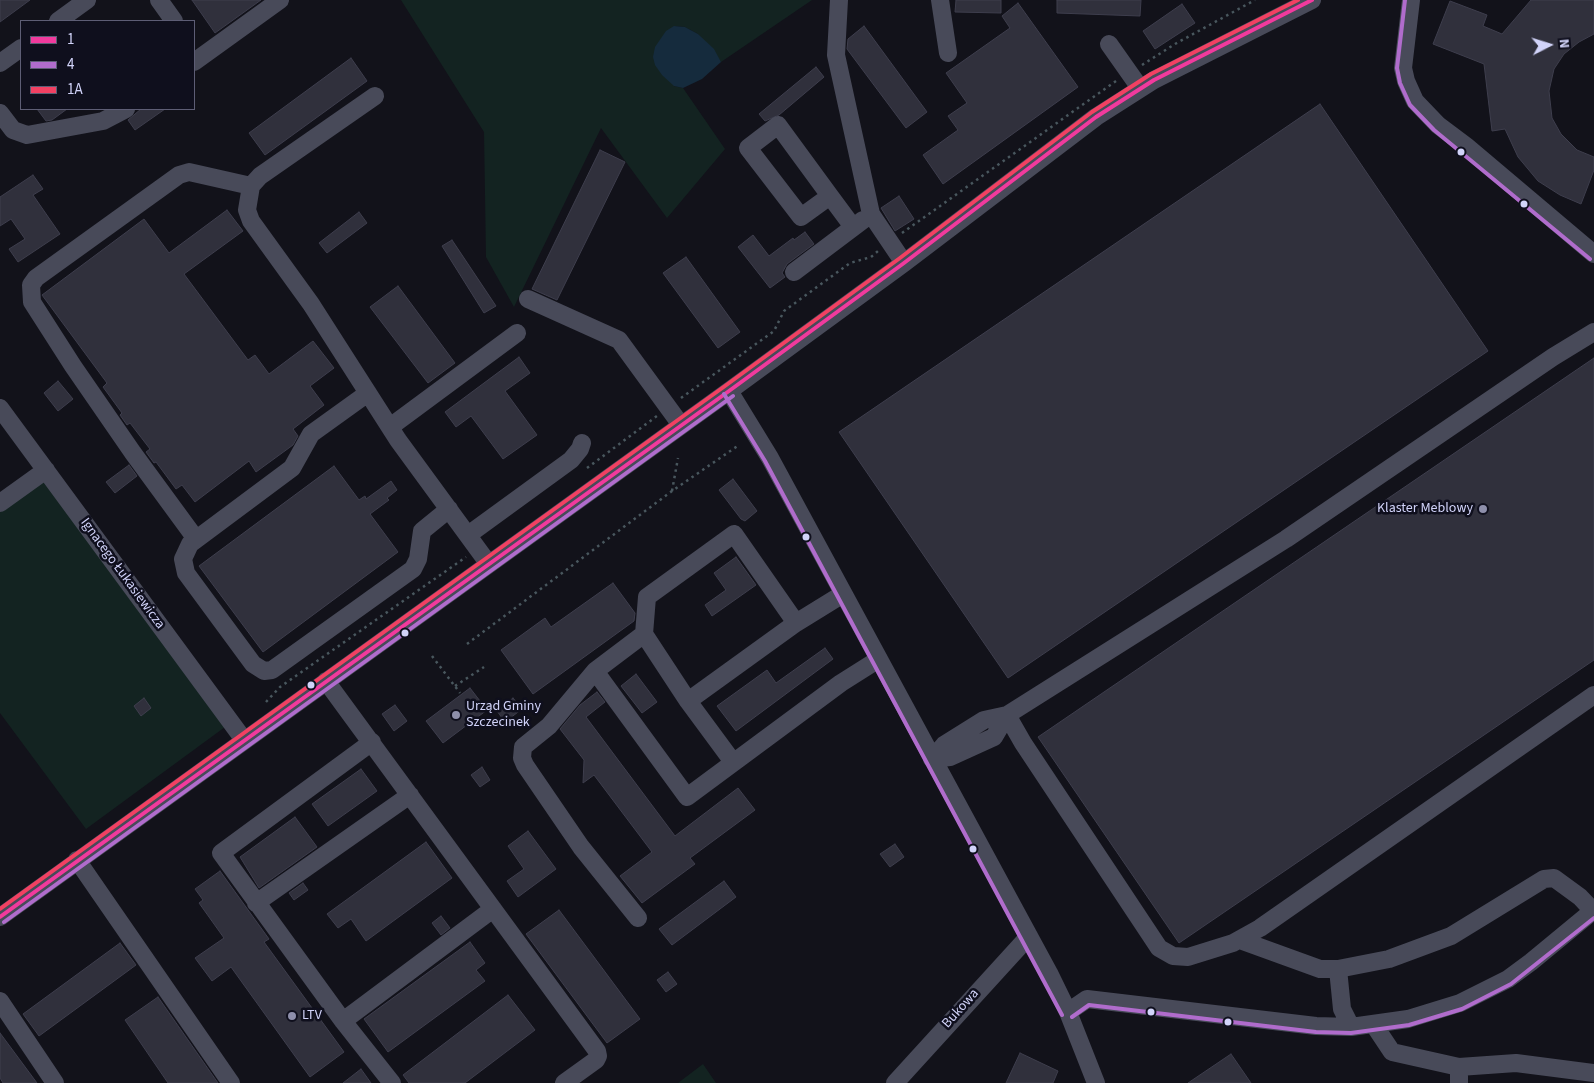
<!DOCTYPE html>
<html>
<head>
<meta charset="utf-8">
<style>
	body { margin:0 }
	#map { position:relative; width:1594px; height:1083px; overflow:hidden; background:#12121a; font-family:"Source Sans 3",sans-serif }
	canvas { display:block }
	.legend { position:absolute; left:20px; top:20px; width:175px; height:90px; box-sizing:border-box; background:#0f0f1d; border:1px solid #5d5d75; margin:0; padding:6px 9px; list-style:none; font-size:15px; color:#d1d3f9 }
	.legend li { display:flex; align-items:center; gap:10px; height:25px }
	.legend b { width:25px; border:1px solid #5d5d75 }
	.north { position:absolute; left:1524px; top:20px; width:50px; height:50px; -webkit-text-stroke:4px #0f0f1d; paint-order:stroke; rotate:85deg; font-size:14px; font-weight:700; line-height:20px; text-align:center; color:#d1d3f9 }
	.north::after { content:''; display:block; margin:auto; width:18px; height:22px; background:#d1d3f9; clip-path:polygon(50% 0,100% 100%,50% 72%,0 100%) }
</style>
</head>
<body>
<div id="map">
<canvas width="1594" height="1083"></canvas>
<ul class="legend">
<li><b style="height:6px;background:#f13a9d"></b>1</li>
<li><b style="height:6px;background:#b06ccc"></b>4</li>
<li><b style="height:6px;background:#f24062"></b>1A</li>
</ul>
<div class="north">N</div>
</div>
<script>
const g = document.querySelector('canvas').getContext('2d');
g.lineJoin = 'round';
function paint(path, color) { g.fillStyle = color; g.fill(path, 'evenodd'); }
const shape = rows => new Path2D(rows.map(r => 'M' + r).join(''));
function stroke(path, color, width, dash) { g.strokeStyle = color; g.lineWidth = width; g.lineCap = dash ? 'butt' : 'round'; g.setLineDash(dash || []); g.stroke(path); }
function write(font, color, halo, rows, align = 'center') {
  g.font = font + ' "Source Sans 3",sans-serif'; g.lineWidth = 5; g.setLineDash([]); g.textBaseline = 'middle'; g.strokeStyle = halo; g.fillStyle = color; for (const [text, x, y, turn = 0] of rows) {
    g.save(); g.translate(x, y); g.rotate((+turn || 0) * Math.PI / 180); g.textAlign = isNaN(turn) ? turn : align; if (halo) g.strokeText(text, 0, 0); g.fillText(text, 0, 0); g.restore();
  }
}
const green = shape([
	[401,0,812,0,721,62,698,34,685,27,674,26,674,86,683,88,725,149,667,218,601,128,514,307,486,257,484,132],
	[44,480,225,727,86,829,0,713,0,512],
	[703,1064,716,1083,678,1083]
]);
const water = shape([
	[674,26,685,27,698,34,714,49,721,62,702,79,683,88,674,86,662,75,655,65,653,57,655,47,666,31]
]);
const building = shape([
	[0,0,30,0,0,22,0,0],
	[192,0,261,0,215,33,192,0],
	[956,0,1001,0,1001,13,955,12,956,0],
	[1057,0,1141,0,1140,16,1057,13,1057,0],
	[1531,0,1594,0,1594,34,1579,42,1564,54,1554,69,1549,91,1552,118,1561,134,1577,150,1594,157,1594,170,1581,204,1560,195,1538,181,1518,157,1505,129,1492,131,1484,64,1433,44,1450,1,1487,15,1483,26,1502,34,1531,0],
	[1018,3,1078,87,943,184,923,155,958,130,948,116,967,103,946,73,1010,28,1002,16,1018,3],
	[1182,4,1195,23,1155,49,1143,31,1182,4],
	[864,26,927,112,906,128,847,49,848,39,864,26],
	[351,58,367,81,265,155,249,133,351,58],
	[816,67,824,77,779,115,765,121,759,114,816,67],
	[1320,104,1488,351,1008,678,839,432,1320,104],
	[37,109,67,109,52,120,46,121,37,109],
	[141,109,165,109,135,130,128,120,141,109],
	[600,150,625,162,557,300,532,289,600,150],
	[33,175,43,189,33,195,60,234,18,262,9,249,25,239,11,219,0,226,0,197,33,175],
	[899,196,914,219,895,231,881,208,899,196],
	[227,210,243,231,184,274,248,360,255,355,269,374,313,341,334,368,310,386,324,405,293,429,298,436,293,445,256,472,249,461,195,502,182,485,176,489,156,462,154,463,146,452,150,449,130,423,127,425,120,415,122,413,103,387,107,383,42,295,144,219,169,253,227,210],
	[359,212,367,223,327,253,319,243,359,212],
	[805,232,814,244,787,264,782,273,785,277,770,288,738,247,753,235,769,256,793,238,794,240,805,232],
	[452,240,496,306,484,313,442,246,452,240],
	[686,257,740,332,718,348,663,273,686,257],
	[398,286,455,363,428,383,370,307,398,286],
	[519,357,530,373,505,391,537,435,503,459,471,416,456,427,445,412,519,357],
	[1594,358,1594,660,1179,943,1038,737,1594,358],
	[58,381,73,399,58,411,44,393,58,381],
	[129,465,137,476,115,493,106,482,129,465],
	[334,466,359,500,365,496,366,499,391,481,397,490,387,498,389,500,370,514,398,552,263,652,199,566,334,466],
	[733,479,757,511,745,521,741,519,719,490,733,479],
	[736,557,756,585,712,616,705,605,726,590,714,573,736,557],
	[613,583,635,613,634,621,533,694,501,650,545,618,551,627,613,583],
	[825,648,833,659,736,731,717,706,767,670,776,683,825,648],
	[636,674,657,702,642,713,621,686,636,674],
	[470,688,487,710,443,743,426,721,470,688],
	[597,692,605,702,586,717,675,836,738,788,755,810,690,858,695,864,642,903,620,876,652,852,594,775,583,783,584,760,560,729,580,705,597,692],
	[144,698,151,708,141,716,134,706,144,698],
	[513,698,522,709,505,722,497,711,513,698],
	[395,705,407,721,394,731,382,714,395,705],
	[482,767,490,780,480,787,471,775,482,767],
	[361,769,377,791,328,826,312,804,361,769],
	[295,817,317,847,259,888,240,857,295,817],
	[528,831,556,869,518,897,507,881,524,869,508,846,528,831],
	[426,842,452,878,366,941,351,919,338,928,327,914,426,842],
	[895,844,904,857,890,867,880,854,895,844],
	[220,871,269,939,264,942,344,1052,310,1077,231,967,212,981,195,958,224,938,199,903,203,900,195,889,220,871],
	[724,881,736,897,672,945,659,929,724,881],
	[303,883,308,890,294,900,289,893,303,883],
	[559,910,640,1019,607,1043,526,934,559,910],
	[441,916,450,928,441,935,432,923,441,916],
	[470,942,485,963,476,970,485,981,388,1052,364,1019,470,942],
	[120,943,136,965,39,1036,23,1014,120,943],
	[668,972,677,984,666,992,657,980,668,972],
	[508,995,535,1030,465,1083,409,1083,403,1075,508,995],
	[158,997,218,1083,168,1083,125,1020,158,997],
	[0,1033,37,1083,3,1083,0,1078,0,1033],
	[1020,1053,1058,1071,1053,1083,1006,1083,1020,1053],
	[1231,1054,1251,1083,1188,1083,1231,1054],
	[361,1069,371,1083,343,1083,361,1069]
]);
const path = shape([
	[1142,65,1175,44,1255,0],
	[902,233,1116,81],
	[681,398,774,331,784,311,850,263,871,257,878,251],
	[587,468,657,416],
	[672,491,678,458],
	[467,644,672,491,739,445],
	[432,656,460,693],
	[455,686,484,667],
	[266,702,280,687,466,557]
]);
const minor = shape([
	[159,0,174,21],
	[839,0,836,55,871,214,904,263],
	[940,0,948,53],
	[1411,0,1403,68,1406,81,1415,101,1438,125,1466,146,1594,254],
	[58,21,87,0],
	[1109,44,1140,88],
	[194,62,280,0],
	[0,63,21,48],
	[375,96,260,176,251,186,247,210,251,221,311,304,398,440,488,563],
	[0,113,13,130,27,135,103,121,126,109],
	[830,196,801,217,748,148,778,125,830,196,853,227],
	[794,272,863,220],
	[528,299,619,340,681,425],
	[1594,332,1553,357,1286,539,1007,715,1023,743,1159,948,1173,956,1188,957,1233,943,1260,928,1594,695],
	[729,391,770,458,1049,973,1068,1012,1096,1083],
	[368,393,311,434,292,468,190,544,183,559,186,573,253,664,264,671,272,670,413,569,418,559,422,531,449,509],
	[0,408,244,740],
	[390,427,517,333],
	[0,503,46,470],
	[468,535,571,460,580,449,582,443],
	[196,539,133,453,73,366,32,302,31,285,36,278,179,175,189,172,251,186],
	[644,634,688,701,733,762],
	[595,671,687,797,841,683,879,659],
	[326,681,597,1051,598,1056,596,1060,564,1083],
	[688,701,796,623,843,594],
	[372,742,221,853,343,1021,392,1083],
	[932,759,950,757,994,737,1007,715],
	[932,759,944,745,984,720,1007,715],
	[77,860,231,1083],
	[256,903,410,795],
	[0,917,729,391,904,263,1096,117,1154,80,1312,0],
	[638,918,581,847,525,765,522,758,523,747,549,726,595,671,644,634,647,597,734,534,796,623],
	[1240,940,1320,969,1338,969,1389,959,1451,936,1544,879,1554,878,1580,897,1593,911],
	[1338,969,1342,1009,1351,1027],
	[0,1001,55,1083],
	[1068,1012,1087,999,1316,1026,1351,1027,1408,1019,1460,1003,1508,979,1531,962,1594,910],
	[343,1021,493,909],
	[1374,1025,1392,1052,1459,1067,1459,1083],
	[1459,1067,1516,1063,1594,1073],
	[895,1083,1029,936]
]);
const bus1 = shape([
	[0,917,729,391,904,263,1096,117,1154,80,1312,0]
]);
const bus2 = shape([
	[1405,0,1397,68,1400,83,1410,105,1434,130,1590,259],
	[724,394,765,461,1062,1015],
	[4,922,733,396],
	[1072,1017,1089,1005,1316,1032,1351,1033,1409,1025,1462,1009,1511,984,1594,918]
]);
const bus3 = shape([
	[0,909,725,386,900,258,1092,112,1151,74,1298,0]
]);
const markers = [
	[1461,152,4.5,"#d1d3f9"],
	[1524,204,4.5,"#d1d3f9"],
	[1483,509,5,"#8e8fab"],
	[806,537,4.5,"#d1d3f9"],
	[405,633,4.5,"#d1d3f9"],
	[311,685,4.5,"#d1d3f9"],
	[456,715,5,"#8e8fab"],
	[973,849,4.5,"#d1d3f9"],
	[1151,1012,4.5,"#d1d3f9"],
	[292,1016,5,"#8e8fab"],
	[1228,1022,4.5,"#d1d3f9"]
];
const poiNames = [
	["Klaster Meblowy",1473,509,"right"],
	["Urząd Gminy",466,707],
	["Szczecinek",466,723],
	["LTV",302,1016]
];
const streetNames = [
	["Ignacego Łukasiewicza",122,574,54],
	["Bukowa",961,1009,-48]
];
paint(green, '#132321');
paint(water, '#152b3d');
paint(building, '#30303c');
stroke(building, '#3e3e4d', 1);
stroke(path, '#49575e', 2.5, [2.5, 4]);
stroke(minor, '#484a59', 18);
stroke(bus1, '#f13a9d', 4);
stroke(bus2, '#b06ccc', 4);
stroke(bus3, '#f24062', 4);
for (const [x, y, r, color] of markers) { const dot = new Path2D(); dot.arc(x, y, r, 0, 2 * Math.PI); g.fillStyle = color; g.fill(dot); stroke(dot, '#0f0f1d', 2); }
write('14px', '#d1d3f9', '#0f0f1d', poiNames, 'left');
write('14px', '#d1d3f9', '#0f0f1d', streetNames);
</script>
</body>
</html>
